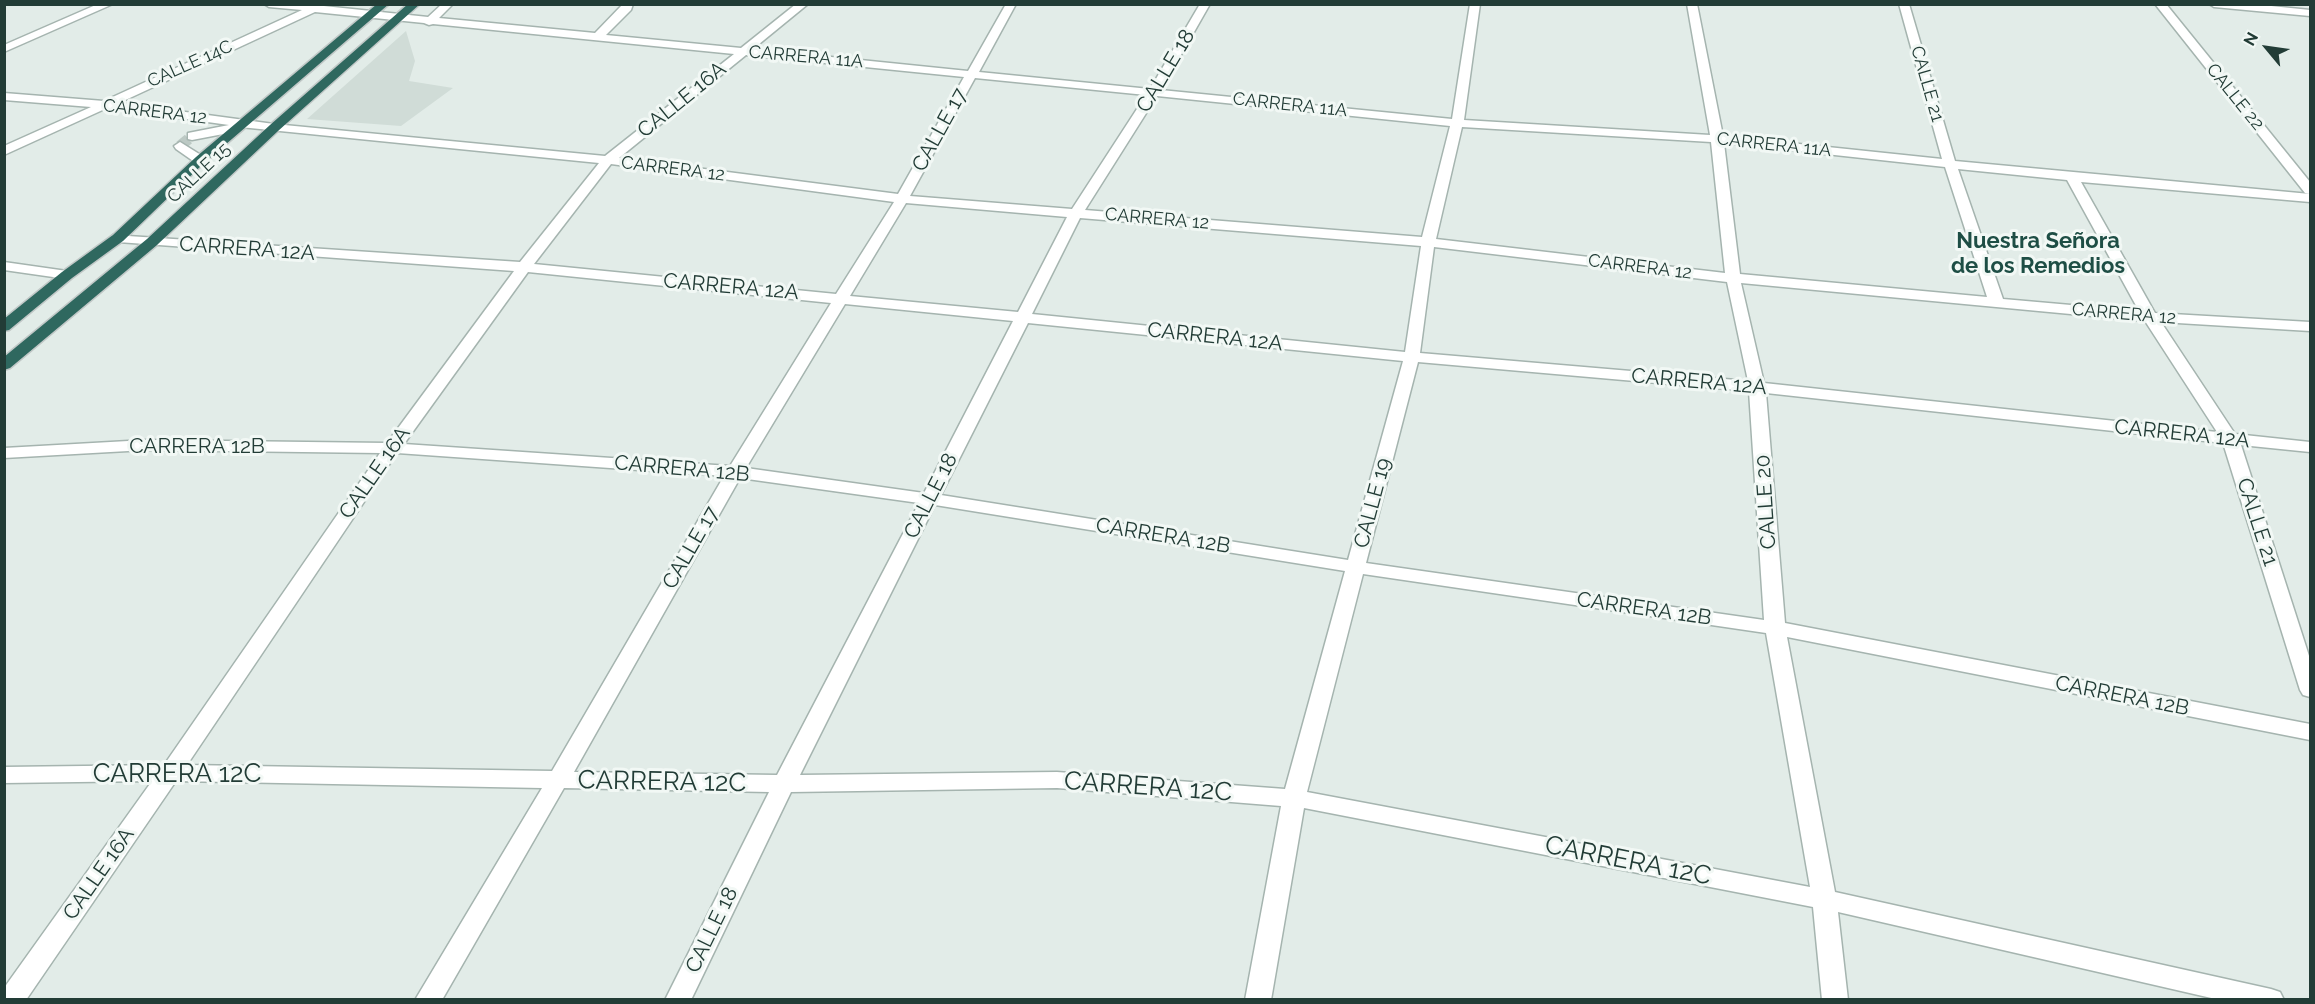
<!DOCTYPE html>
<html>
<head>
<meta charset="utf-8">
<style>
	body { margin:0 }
	#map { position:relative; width:2315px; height:1004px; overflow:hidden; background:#e2ece8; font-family:Raleway,sans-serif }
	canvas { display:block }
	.frame { position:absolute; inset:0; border:6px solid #223c36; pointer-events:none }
	.north { position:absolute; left:2237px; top:18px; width:60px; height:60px; -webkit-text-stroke:4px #f2f8f5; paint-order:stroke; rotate:299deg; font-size:16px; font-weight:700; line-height:24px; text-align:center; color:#223c36 }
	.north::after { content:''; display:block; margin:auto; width:21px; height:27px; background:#223c36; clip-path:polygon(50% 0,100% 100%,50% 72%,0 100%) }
</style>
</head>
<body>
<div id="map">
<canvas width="2315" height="1004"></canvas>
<div class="frame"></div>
<div class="north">N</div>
</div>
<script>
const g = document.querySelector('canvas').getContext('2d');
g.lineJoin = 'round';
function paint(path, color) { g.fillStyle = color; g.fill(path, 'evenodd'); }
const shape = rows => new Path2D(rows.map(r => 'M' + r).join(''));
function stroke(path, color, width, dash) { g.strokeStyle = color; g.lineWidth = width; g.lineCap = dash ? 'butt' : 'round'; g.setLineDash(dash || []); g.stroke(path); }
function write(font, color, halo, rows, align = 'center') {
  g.font = font + ' Raleway,sans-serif'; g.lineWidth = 6; g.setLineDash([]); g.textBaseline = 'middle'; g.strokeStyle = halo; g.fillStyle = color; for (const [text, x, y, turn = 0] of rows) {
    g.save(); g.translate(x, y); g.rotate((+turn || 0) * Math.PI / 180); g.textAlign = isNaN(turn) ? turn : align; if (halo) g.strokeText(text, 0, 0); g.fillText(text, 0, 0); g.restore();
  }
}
const built = shape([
	[406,31,415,61,409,81,453,88,401,126,307,119]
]);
const minorTunnel = shape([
	[180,146,192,136]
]);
const minor = shape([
	[98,4,113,4,4,52,4,45,98,4],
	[264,4,305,4,428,17,442,4,453,4,439,18,595,33,623,4,633,4,631,10,606,35,741,48,796,4,808,4,753,49,968,71,1006,4,1016,4,979,72,1150,89,1200,4,1210,4,1161,90,1452,119,1470,4,1480,4,1464,120,1710,135,1687,4,1697,4,1723,136,1942,159,1899,4,1909,4,1955,161,2310,194,2310,202,2081,182,2155,313,2310,322,2310,331,2161,322,2235,434,2310,442,2310,452,2241,445,2310,659,2310,697,2303,695,2300,690,2223,443,1766,393,1785,623,2310,724,2310,740,1787,637,1835,892,2271,989,2280,992,2284,1000,2220,1000,1838,912,1848,1000,1822,1000,1813,907,1304,808,1271,1000,1245,1000,1281,806,1057,788,791,792,691,1000,665,1000,769,792,564,788,442,1000,415,1000,542,788,176,781,26,1000,4,1000,4,988,152,781,4,783,4,767,164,765,380,453,146,450,4,458,4,448,146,440,387,443,514,271,118,242,113,241,111,238,113,235,520,262,599,163,240,127,239,131,192,140,188,139,188,133,229,125,107,108,4,155,4,146,91,107,4,100,4,93,104,101,302,10,269,7,264,4],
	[315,12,424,23,429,25,433,24,734,54,605,156,274,124,119,103,315,12],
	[746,55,964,77,898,194,619,158,746,55],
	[975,78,1146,95,1072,209,910,196,975,78],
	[1157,96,1450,126,1422,237,1085,210,1157,96],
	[1462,127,1711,142,1725,273,1436,239,1462,127],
	[1724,143,1945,167,1987,297,1740,274,1724,143],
	[611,164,894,202,836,294,534,264,611,164],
	[1958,169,2067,180,2139,311,2003,299,1958,169],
	[906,203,1067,217,1018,312,850,296,906,203],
	[1080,218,1421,246,1405,352,1032,314,1080,218],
	[1434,247,1727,282,1748,381,1420,353,1434,247],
	[528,272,831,303,730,466,404,444,528,272],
	[1741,283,2145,321,2217,432,1764,383,1741,283],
	[845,304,1013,321,924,493,746,468,845,304],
	[1028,323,1403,361,1348,560,941,495,1028,323],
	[1418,362,1749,391,1764,620,1366,563,1418,362],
	[397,453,724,476,552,771,187,765,397,453],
	[740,478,919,503,777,775,574,772,740,478],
	[935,505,1345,571,1285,789,1057,772,800,775,935,505],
	[1363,574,1766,633,1810,887,1307,792,1363,574],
	[2155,4,2166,4,2310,182,2310,194,2305,193,2155,4],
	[2209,4,2252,4,2310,10,2310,16,2214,7,2209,4],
	[180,142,204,157,206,160,204,163,196,163,176,149,174,146,180,142],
	[4,262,67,271,74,275,67,279,4,270,4,262]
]);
const highway = shape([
	[377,4,389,4,204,163,123,241,72,278,9,330,4,331,4,319,62,272,113,235,196,157,377,4],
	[408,4,420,4,278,131,157,245,10,368,4,370,4,357,147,239,270,125,408,4]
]);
const farStreetnames = [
	["CARRERA 11A",806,57,5],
	["CALLE 14C",190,64,-24],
	["CALLE 21",1927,84,74],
	["CALLE 22",2235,97,51],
	["CARRERA 11A",1290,105,6],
	["CARRERA 12",155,112,7],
	["CARRERA 11A",1774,145,6],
	["CARRERA 12",673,169,7],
	["CALLE 15",199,173,-43],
	["CARRERA 12",1157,219,5],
	["CARRERA 12",1640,267,7],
	["CARRERA 12",2124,314,5]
];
const streetNames = [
	["CALLE 18",1166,71,-59],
	["CALLE 16A",682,100,-39],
	["CALLE 17",940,130,-61],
	["CARRERA 12A",247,249,4],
	["CARRERA 12A",731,287,5],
	["CARRERA 12A",1215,337,6],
	["CARRERA 12A",1699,382,5],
	["CARRERA 12A",2182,434,6],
	["CARRERA 12B",197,447],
	["CARRERA 12B",682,469,5],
	["CALLE 16A",375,473,-55],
	["CALLE 18",931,496,-63],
	["CALLE 20",1766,502,-94],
	["CALLE 19",1373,503,-75],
	["CALLE 21",2257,522,72],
	["CARRERA 12B",1163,536,9],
	["CALLE 17",691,548,-60],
	["CARRERA 12B",1644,609,8],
	["CARRERA 12B",2122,696,11],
	["CALLE 16A",99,874,-55],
	["CALLE 18",712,930,-64]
];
const farDistrictnames = [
	["Nuestra Señora",2038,241],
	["de los Remedios",2038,266]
];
const nearStreetnames = [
	["CARRERA 12C",177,774],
	["CARRERA 12C",662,782,1],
	["CARRERA 12C",1148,787,4],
	["CARRERA 12C",1628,861,11]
];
paint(built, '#d0dcd7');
stroke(minorTunnel, '#bcc9c4', 11, [11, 6]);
stroke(minor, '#a5b4af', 3);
stroke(highway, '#c1c8c7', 3);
paint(minor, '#fff');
paint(highway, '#2f685f');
write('18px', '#223c36', '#f2f8f5', farStreetnames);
write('21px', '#223c36', '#f2f8f5', streetNames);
write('bold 22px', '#1e4e45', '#f2f8f5', farDistrictnames);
write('26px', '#223c36', '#f2f8f5', nearStreetnames);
</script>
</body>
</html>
